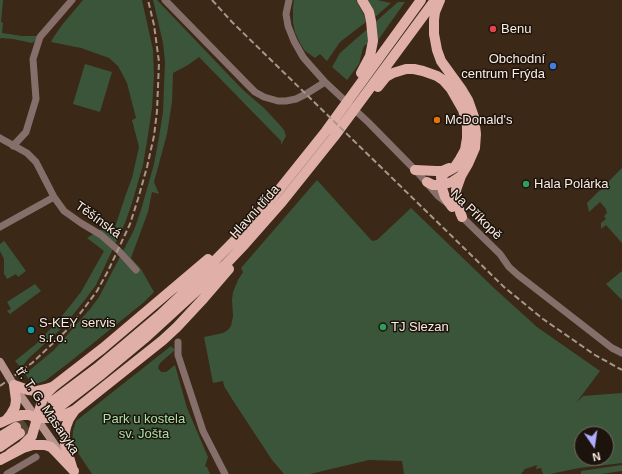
<!DOCTYPE html>
<html>
<head>
<meta charset="utf-8">
<style>
	body { margin:0 }
	#map { position:relative; width:622px; height:474px; overflow:hidden; background:#3b2817; font-family:Helvetica,sans-serif }
	canvas { display:block }
	.north { position:absolute; left:574px; top:426px; width:40px; height:40px; box-sizing:border-box; background:#1c130c; border:1px solid #756a62; border-radius:50%; rotate:167deg; font-size:11px; font-weight:700; line-height:16px; text-align:center; color:#faede2 }
	.north::after { content:''; display:block; margin:auto; width:14px; height:18px; background:#aeaefa; clip-path:polygon(50% 0,100% 100%,50% 72%,0 100%) }
</style>
</head>
<body>
<div id="map">
<canvas width="622" height="474"></canvas>
<div class="north">N</div>
</div>
<script>
const g = document.querySelector('canvas').getContext('2d');
g.lineJoin = 'round';
function paint(path, color) { g.fillStyle = color; g.fill(path, 'evenodd'); }
const shape = rows => new Path2D(rows.map(r => 'M' + r).join(''));
function stroke(path, color, width, dash) { g.strokeStyle = color; g.lineWidth = width; g.lineCap = dash ? 'butt' : 'round'; g.setLineDash(dash || []); g.stroke(path); }
function write(font, color, halo, rows, align = 'center') {
  g.font = font + ' Helvetica,sans-serif'; g.lineWidth = 3; g.setLineDash([]); g.textBaseline = 'middle'; g.strokeStyle = halo; g.fillStyle = color; for (const [text, x, y, turn = 0] of rows) {
    g.save(); g.translate(x, y); g.rotate((+turn || 0) * Math.PI / 180); g.textAlign = isNaN(turn) ? turn : align; if (halo) g.strokeText(text, 0, 0); g.fillText(text, 0, 0); g.restore();
  }
}
const green = shape([
	[0,0,3,0,1,22,3,23,2,33,22,36,38,36,34,42,32,43,13,39,1,38,0,39],
	[83,0,142,0,153,50,154,76,152,108,148,135,143,165,132,203,125,223,96,285,84,301,63,327,28,359,21,368,15,361,36,344,58,321,81,292,104,251,87,238,100,230,114,230,126,194,132,178,139,147,132,120,136,118,127,83,118,66,109,58,81,48,51,42,53,38,62,25],
	[153,0,157,0,242,89,265,109,278,123,284,130,286,136,281,145,281,141,199,57,188,65,173,73,172,102,167,134,154,182,159,194,152,192,148,212,131,258,141,269,154,292,143,303,71,361,45,381,39,383,32,384,25,374,54,350,90,309,99,297,123,251,134,230,141,210,154,164,159,137,163,112,165,62,163,43],
	[294,0,356,0,364,15,366,22,340,42,327,61,320,54,315,58,305,51,300,43,295,32,293,23,293,7],
	[366,0,377,0,391,3,374,18],
	[398,2,405,2,376,43,365,45,363,48,359,64,347,80,332,67,340,53],
	[85,64,112,72,100,112,73,104],
	[622,168,622,243,606,225,601,229,601,223,606,219,604,216,607,213,606,209,600,202,589,212,587,203],
	[317,180,372,241,377,240,411,208,495,289,537,327,600,371,576,403,583,396,622,393,622,463,579,468,550,474,543,474,541,468,536,469,537,465,525,469,521,474,404,474,402,461,369,460,310,474,284,474,272,460,232,399,224,386,223,381,213,383,204,337,223,333,228,330,231,326,233,316,232,300,233,292,238,280,243,272,241,268],
	[582,434,606,434,606,458,582,458],
	[0,235,26,271,18,277,16,274,7,279,4,274,4,259,0,251,0,244,4,241],
	[622,271,622,300,606,284],
	[35,284,41,291,10,314,7,311,11,309,7,302],
	[171,346,175,350,160,363,158,368,161,372,166,372,175,365,187,408,208,457,205,466,207,467,210,474,92,474,72,444,73,431,76,421],
	[622,465,622,471,601,474,581,474,581,471]
]);
const primaryTunnel = shape([
	[16,427,53,401],
	[20,433,58,408]
]);
const street = shape([
	[165,0,247,84,255,92,264,97,278,101,286,101,296,99,306,94,325,82],
	[289,0,286,14,288,26,294,41,303,57,309,64,325,82,369,123,419,174,438,196,447,203],
	[0,138,27,153,36,162,54,197,64,211,81,223,101,235,118,250,136,270],
	[13,146,26,132,36,99,33,59,40,37,72,0],
	[459,214,500,254,509,267,518,275,612,348,622,353],
	[0,227,54,197],
	[178,342,178,355,203,431,225,474],
	[7,474,36,457]
]);
const secondary = shape([
	[0,362,18,392,60,452]
]);
const primary = shape([
	[440,0,435,12,434,20,434,34,437,50,441,61,462,90,468,100,474,117,476,134,475,148,468,164,461,176,456,190,456,200,462,217],
	[361,73,370,56,373,41,371,21,369,12,362,0],
	[378,87,386,77,393,73,406,69,414,69,423,71,437,76,443,80,451,89,463,110,467,125,467,138,465,150,460,159,454,168,445,173,441,177,442,188,445,197,452,207],
	[415,170,436,171,442,171,449,168],
	[427,182,433,185,441,185,452,182,461,176],
	[14,385,28,390,37,391,46,389,52,387],
	[53,401,97,368,160,315,180,296,238,237,274,196,326,131,421,0],
	[58,408,102,374,144,339,226,264,245,244,282,202,334,137,435,0],
	[7,419,11,414,15,407,16,400,14,385],
	[0,423,13,417,22,415,29,415,36,418,54,418,62,416,75,410,163,340,177,327,204,298,229,269],
	[0,437,16,427],
	[0,447,20,433],
	[10,454,22,446,32,436,42,401,48,392,54,386,103,348,208,259],
	[0,460,23,448,33,445,45,445,51,447,57,453,74,471],
	[72,467,65,444,65,432,66,427,69,419,75,410]
]);
const rail = shape([
	[212,0,232,22,311,99,504,287,543,319,595,355,622,370],
	[0,386,32,363,49,347,69,328,82,311,97,291,108,271,130,224,138,199,147,167,154,136,157,111,159,62,154,25,148,0]
]);
const markers = [
	[493,29,4,"#e0444e"],
	[553,66,4,"#3f7fe0"],
	[437,120,4,"#e8710a"],
	[526,184,4,"#2e9e5b"],
	[383,327,4,"#2e9e5b"],
	[31,330,4,"#0f9aa8"]
];
const poiNames = [
	["Benu",501,29],
	["Obchodní",545,59,"right"],
	["centrum Frýda",545,74,"right"],
	["McDonald's",445,120],
	["Hala Polárka",534,184],
	["S-KEY servis",39,323],
	["s.r.o.",39,338],
	["TJ Slezan",391,327]
];
const streetNames = [
	["Hlavní třída",255,212,-48],
	["Na Příkopě",476,215,44],
	["Těšínská",98,220,36],
	["tř. T. G. Masaryka",47,411,56]
];
const parkNames = [
	["Park u kostela",144,419],
	["sv. Jošta",144,434]
];
paint(green, '#3b553a');
stroke(primaryTunnel, '#584635', 10, [10, 5]);
stroke(street, '#866f6b', 7);
stroke(secondary, '#b9948d', 8);
stroke(primary, '#e0b0a8', 10);
stroke(rail, '#a8988b', 2, [6, 3]);
for (const [x, y, r, color] of markers) { const dot = new Path2D(); dot.arc(x, y, r, 0, 2 * Math.PI); g.fillStyle = color; g.fill(dot); stroke(dot, '#1c130c', 1.5); }
write('13px', '#faede2', '#1c130c', poiNames, 'left');
write('13px', '#faede2', '#1c130c', streetNames);
write('13px', '#a9e1a8', '#1c130c', parkNames);
</script>
</body>
</html>
